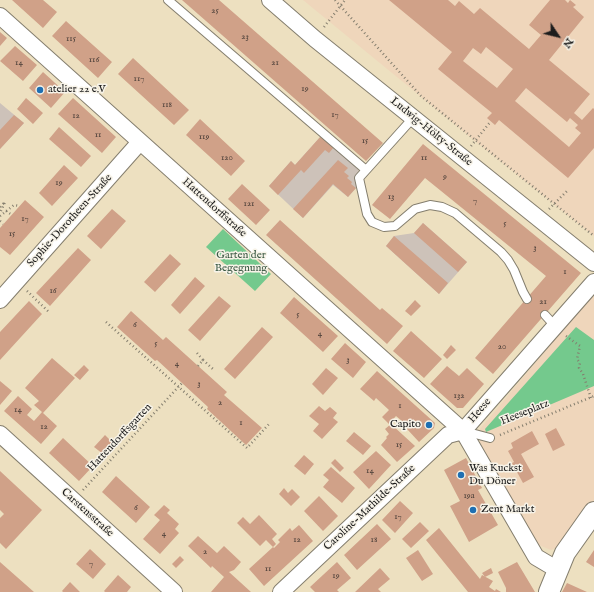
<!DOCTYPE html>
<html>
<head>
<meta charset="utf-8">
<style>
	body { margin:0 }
	#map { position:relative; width:594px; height:592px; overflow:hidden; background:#ede0c0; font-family:"IM FELL English",serif }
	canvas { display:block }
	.north { position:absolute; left:538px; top:16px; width:40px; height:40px; -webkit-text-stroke:3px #f7f3e8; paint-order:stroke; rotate:125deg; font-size:11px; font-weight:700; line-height:16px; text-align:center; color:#1c1c1c }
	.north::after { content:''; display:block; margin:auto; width:14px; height:18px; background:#1c1c1c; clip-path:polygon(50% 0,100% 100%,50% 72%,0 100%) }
</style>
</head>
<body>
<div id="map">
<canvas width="594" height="592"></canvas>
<div class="north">N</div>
</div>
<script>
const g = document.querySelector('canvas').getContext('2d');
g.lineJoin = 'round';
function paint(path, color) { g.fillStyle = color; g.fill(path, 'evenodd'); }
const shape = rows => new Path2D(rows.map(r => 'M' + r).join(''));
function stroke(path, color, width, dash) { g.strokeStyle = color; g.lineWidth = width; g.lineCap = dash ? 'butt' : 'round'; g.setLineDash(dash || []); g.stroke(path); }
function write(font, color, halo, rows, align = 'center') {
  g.font = font + ' "IM FELL English",serif'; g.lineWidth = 3; g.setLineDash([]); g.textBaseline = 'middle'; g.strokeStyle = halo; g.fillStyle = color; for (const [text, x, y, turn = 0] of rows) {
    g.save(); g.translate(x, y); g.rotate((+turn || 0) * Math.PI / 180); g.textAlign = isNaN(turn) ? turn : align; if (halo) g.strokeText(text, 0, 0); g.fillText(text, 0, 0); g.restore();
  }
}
const built = shape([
	[303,0,594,0,594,236,475,141],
	[594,293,594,501,563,545,551,550,534,543,480,447,479,430]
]);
const industrial = shape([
	[0,103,24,123,0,149],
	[321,136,359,169,356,188,348,197,333,185,303,218,269,186,291,161,295,165],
	[423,223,467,262,439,294,386,246,394,236,414,233]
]);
const green = shape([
	[223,229,271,274,255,291,206,247],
	[576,327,594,340,594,386,486,432,485,429]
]);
const building = shape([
	[12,0,43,0,57,12,43,28],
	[182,0,219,0,383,143,366,161],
	[389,0,448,0,455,6,459,1,474,14,480,8,529,49,541,35,529,25,550,0,565,0,568,3,570,0,576,5,573,7,584,17,549,60,590,94,574,113,582,120,593,108,594,109,594,148,568,178,499,120,495,125,487,118,492,113,438,69,452,52],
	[486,47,513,69,497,88,463,61,473,48,481,54],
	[526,88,567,122,570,118,578,125,575,128,581,133,569,147,515,101],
	[66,21,112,62,98,78,52,36],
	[0,32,7,38,0,46],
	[15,46,37,65,23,81,0,61],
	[133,58,189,110,174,125,118,74],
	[43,72,65,92,51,108,29,88],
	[26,98,43,113,33,124,17,109],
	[73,98,116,137,102,153,58,114],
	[14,115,24,123,0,149,0,130],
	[200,119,245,161,231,176,186,135],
	[59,127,91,156,81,167,49,139],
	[321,136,334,147,329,153,325,150,304,173,301,170,278,195,269,186,291,161,295,165],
	[423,144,581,273,493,374,475,358,546,276,425,178,390,219,372,205],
	[338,160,348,168,344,172,349,176,347,178,352,182,351,184,356,188,348,197,333,184,303,218,293,209],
	[64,165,78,178,52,206,39,193],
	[242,184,270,210,256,225,228,199],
	[25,200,44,217,10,255,0,247,0,228],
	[112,209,126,221,101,249,87,236],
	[280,220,380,310,382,308,403,326,387,344,266,235],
	[423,223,467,262,458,272,414,233],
	[394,236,448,283,439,294,386,246],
	[78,248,91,260,50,306,36,293],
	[170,254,181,264,155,292,144,282],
	[195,277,205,286,180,314,171,305],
	[219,296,231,306,200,341,188,330],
	[294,297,338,336,323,352,280,313],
	[415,300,421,306,411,316,405,311],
	[29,301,42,314,0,360,0,332],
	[131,311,163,340,166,337,227,392,224,395,262,428,246,445,207,409,208,407,157,360,155,361,117,327],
	[262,327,273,337,235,379,224,369],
	[411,331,442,359,424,378,393,351],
	[345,343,366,362,353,378,331,359],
	[451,345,456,350,447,359,443,355],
	[52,358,75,378,43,413,57,426,41,444,4,411,18,396,32,409,27,415,34,421,42,412,34,405,39,401,25,388],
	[84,365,89,370,80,380,74,375],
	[447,366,459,376,467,368,484,384,463,408,457,408,430,384],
	[326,368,338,378,323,395,312,384],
	[377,371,435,423,434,428,419,442,407,429,409,427,396,416,389,424,382,417,389,410,376,398,374,401,360,389],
	[0,381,12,391,0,405],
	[319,406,325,411,330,407,337,413,333,418,338,422,322,439,313,431,319,424,309,416],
	[391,424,415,446,397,462,381,445,387,438,386,437,389,434,385,429],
	[556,428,565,445,553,451,545,434],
	[532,431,539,444,521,454,534,477,523,483,512,463,514,462,508,451,513,448,511,443],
	[354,432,371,446,363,455,346,441],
	[105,435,113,443,120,436,123,439,107,457,94,447],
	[63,438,93,466,79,481,49,453],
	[376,451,391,465,369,489,353,472],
	[304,455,314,464,305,475,294,466],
	[466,458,482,488,478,490,498,525,469,542,450,506,460,501,444,470],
	[335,459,344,468,340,472,331,463],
	[331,467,355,488,342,503,323,487,329,480,323,475],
	[0,471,42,510,6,549,0,543,0,518,4,514,0,510],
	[116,476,150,507,136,523,102,492],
	[284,488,288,493,292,489,300,497,291,506,279,494],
	[319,496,338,516,323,531,304,511],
	[400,501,413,513,395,533,382,520],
	[164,505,170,510,167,513,179,524,175,529,179,533,160,554,143,539,160,520,154,515],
	[259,515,277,534,272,539,276,544,273,547,274,548,280,542,278,540,290,528,292,531,299,525,313,541,264,586,249,569,273,547,266,540,260,546,237,523,243,517,250,524],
	[420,522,429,531,411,548,402,539],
	[377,524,391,539,357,570,344,555],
	[439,528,480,579,482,575,493,581,489,587,495,591,496,589,501,592,468,592,426,540],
	[198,536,217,553,224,546,241,562,234,570,229,572,251,592,211,592,224,577,212,566,211,568,188,546],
	[90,549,106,564,93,579,76,564],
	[418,550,433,574,422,581,406,558],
	[594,550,594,567,586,562],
	[180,556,184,560,176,568,172,564],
	[0,562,34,592,0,592],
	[337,562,351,578,337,590,339,592,315,592,310,587],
	[517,562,535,592,506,592,506,588,498,572],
	[380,568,390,579,378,589,381,592,355,592],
	[491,568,493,573,485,577,482,573],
	[118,575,131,587,127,592,105,592,104,591],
	[70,582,80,592,63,592,62,591],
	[567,583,587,592,562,592]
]);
const path = shape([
	[335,0,421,96,594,236],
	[324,27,345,0],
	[471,146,491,121],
	[0,207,5,202,0,213],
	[549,209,568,190],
	[6,211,12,215],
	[0,216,14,205,20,206],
	[0,221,3,224],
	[27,291,50,313],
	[106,322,247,448,269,424],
	[566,336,580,346,577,359,580,363,579,368,583,374,591,398],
	[197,353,203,360,198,366],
	[203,360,213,369],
	[500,435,594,396],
	[83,490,182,383]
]);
const service = shape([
	[168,0,366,170],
	[413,118,359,178,367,214,372,222,384,227,395,226,415,209,430,205,442,207,455,213,501,252,508,260,514,270,523,292,527,299],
	[545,315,555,326],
	[464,431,490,438]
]);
const minor = shape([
	[270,0,315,39,594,263],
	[0,16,463,431],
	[0,300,140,142],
	[0,434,174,592],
	[558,570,536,557,463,431,594,282],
	[281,592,448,435,463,431]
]);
const tertiary = shape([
	[549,592,565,553,594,512]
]);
const markers = [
	[40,90,4,"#1f6fb2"],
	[429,425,4,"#1f6fb2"],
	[461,475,4,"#1f6fb2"],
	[473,510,4,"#1f6fb2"]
];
const numberNames = [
	["25",215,11],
	["23",245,37],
	["115",71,39],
	["116",94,60],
	["14",19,63],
	["21",275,63],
	["117",139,79],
	["19",305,89],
	["118",167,105],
	["17",335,115],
	["12",76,116],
	["11",98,135],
	["119",204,137],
	["15",365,141],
	["120",227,158],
	["11",424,158],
	["9",445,177],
	["19",59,183],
	["13",391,197],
	["7",475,201],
	["121",249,204],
	["17",25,219],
	["5",505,224],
	["15",12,234],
	["3",535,248],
	["1",565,272],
	["16",53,291],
	["21",543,302],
	["5",298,315],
	["6",135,325],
	["4",320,334],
	["5",156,344],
	["20",502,347],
	["3",348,360],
	["4",177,364],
	["3",199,384],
	["132",459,396],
	["2",220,403],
	["1",400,406],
	["14",18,410],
	["1",241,423],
	["12",44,427],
	["15",399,445],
	["14",370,471],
	["19a",469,496],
	["6",136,508],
	["17",398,517],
	["4",164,534],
	["12",297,540],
	["18",374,540],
	["2",205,552],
	["7",91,564],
	["11",268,569],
	["19",336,576]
];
const poiNames = [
	["atelier 22 e.V",48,90],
	["Capito",421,425,"right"],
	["Was Kuckst",469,469],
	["Du Döner",469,482],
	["Zent Markt",481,510]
];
const streetNames = [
	["Ludwig-Hölty-Straße",431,132,39],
	["Hattendorffstraße",214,208,42],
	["Sophie-Dorotheen-Straße",70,221,-48],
	["Heese",480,411,-49],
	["Heeseplatz",525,413,-22],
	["Hattendorffsgarten",120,438,-47],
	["Caroline-Mathilde-Straße",370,508,-43],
	["Carstensstraße",87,513,42]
];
const parkNames = [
	["Garten der",241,256],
	["Begegnung",241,269]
];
paint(built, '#efd6bb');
paint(industrial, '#cdc2b9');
paint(green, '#74c98d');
paint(building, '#d0a188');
stroke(service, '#847e6e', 10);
stroke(minor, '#847e6e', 18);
stroke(tertiary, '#847e6e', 22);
stroke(path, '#847e6e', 2.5, [1, 3]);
stroke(service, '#fff', 8);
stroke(minor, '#fff', 16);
stroke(tertiary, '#fff', 20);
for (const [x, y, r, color] of markers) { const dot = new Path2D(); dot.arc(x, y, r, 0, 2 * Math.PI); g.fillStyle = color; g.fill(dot); stroke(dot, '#f7f3e8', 1.5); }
write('9px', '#493d37', null, numberNames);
write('11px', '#1c1c1c', '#f7f3e8', poiNames, 'left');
write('11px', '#1c1c1c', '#f7f3e8', streetNames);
write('11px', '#3b5944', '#f7f3e8', parkNames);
</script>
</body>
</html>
